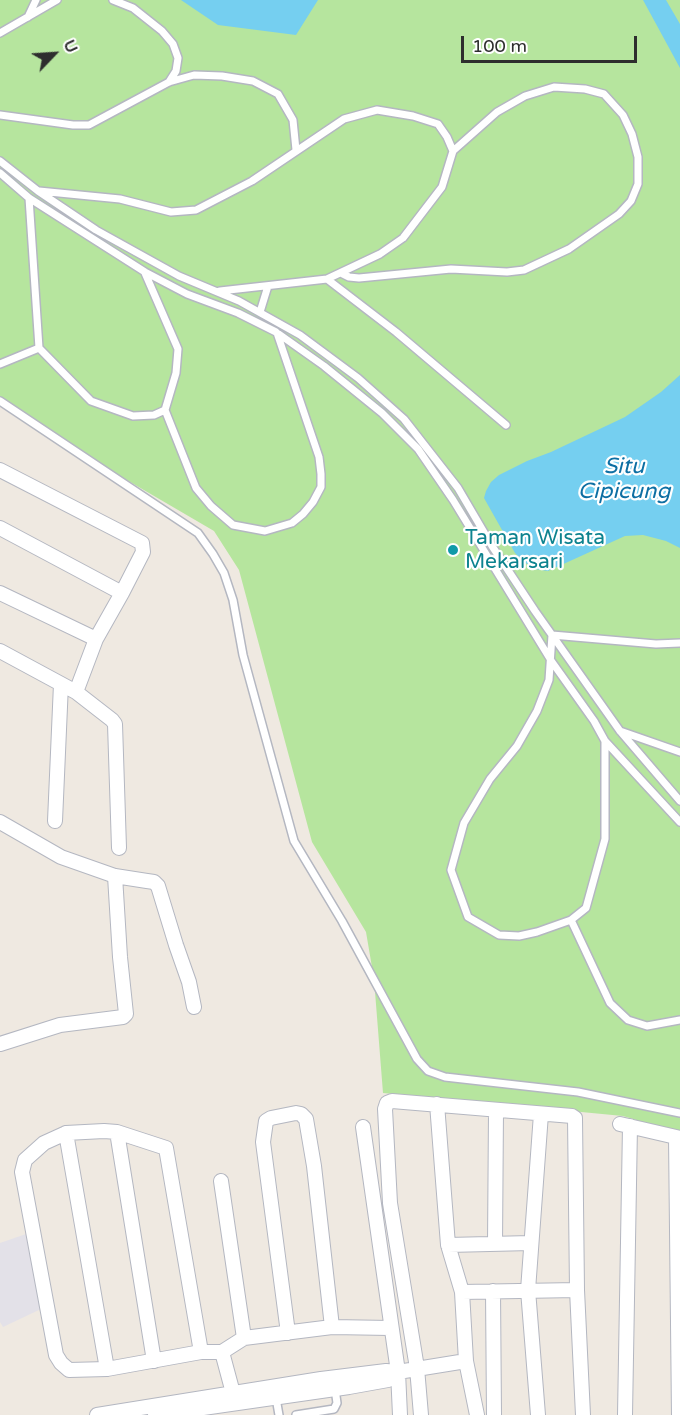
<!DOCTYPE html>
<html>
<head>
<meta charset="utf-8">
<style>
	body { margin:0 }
	#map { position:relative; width:680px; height:1415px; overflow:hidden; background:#efe9e1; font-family:"Varela Round",sans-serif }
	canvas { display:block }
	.north { position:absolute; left:24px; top:24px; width:60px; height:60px; -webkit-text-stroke:4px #fff; paint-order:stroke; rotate:65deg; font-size:16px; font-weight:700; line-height:24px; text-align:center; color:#2e2e2e }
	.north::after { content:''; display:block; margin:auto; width:21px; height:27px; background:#2e2e2e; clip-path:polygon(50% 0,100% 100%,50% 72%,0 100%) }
	.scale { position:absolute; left:461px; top:36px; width:176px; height:27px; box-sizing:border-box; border:3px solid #2e2e2e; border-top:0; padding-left:8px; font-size:18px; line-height:21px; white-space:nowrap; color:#2e2e2e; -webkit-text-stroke:4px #fff; paint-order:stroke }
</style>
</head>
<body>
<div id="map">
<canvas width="680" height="1415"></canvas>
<div class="north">U</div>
<div class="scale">100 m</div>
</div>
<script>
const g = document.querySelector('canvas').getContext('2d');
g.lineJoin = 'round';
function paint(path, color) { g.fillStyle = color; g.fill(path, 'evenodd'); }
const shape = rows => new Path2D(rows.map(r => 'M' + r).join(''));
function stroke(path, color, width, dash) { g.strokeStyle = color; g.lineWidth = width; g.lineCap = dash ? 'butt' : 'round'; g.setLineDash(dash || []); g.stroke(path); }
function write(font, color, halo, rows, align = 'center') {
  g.font = font + ' "Varela Round",sans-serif'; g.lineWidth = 4.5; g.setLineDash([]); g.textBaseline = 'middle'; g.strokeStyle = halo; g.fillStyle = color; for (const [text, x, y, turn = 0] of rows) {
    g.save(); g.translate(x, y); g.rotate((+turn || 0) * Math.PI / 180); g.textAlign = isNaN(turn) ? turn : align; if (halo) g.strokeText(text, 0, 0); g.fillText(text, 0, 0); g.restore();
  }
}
const industrial = shape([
	[29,1233,41,1309,3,1327,0,1322,0,1243]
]);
const green = shape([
	[0,0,680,0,680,1133,623,1116,383,1093,374,979,366,932,312,842,239,570,214,531,0,406]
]);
const water = shape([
	[181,0,318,0,296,35,218,25],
	[643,0,666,0,680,24,680,68],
	[680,375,680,548,666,541,643,535,625,536,548,571,535,569,524,562,515,553,484,498,486,491,491,482,499,475,527,461,551,452,625,417,661,392]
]);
const lane = shape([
	[113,0,133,8,162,31,173,44,178,58,176,71,169,82],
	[28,17,36,0],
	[0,33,57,0],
	[0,115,73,125,89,125,169,82,194,75,222,76,253,81,278,94,293,120,296,150],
	[0,161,38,191,96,230,179,276,239,301,300,335,358,378,404,419,458,488,492,546,535,611,620,731,680,801],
	[0,173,29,198,145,272,187,294,238,313,276,332,324,366,382,413,418,449,453,500,552,662,594,721,605,741,680,822],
	[39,191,120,199,171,212,196,210,252,181,344,119,377,110,413,116,438,124,447,137,453,151,442,187,403,238,380,254,327,279],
	[341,273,349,277,359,278,451,269,507,272,524,270,569,249,619,214,631,201,638,184,638,157,632,134,623,115,604,94,585,89,554,87,525,96,497,112,453,151],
	[220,291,327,279,396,332,506,425],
	[260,312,268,286],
	[39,348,91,401,133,416,154,415,165,410,176,373,178,349,145,273],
	[0,364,39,348,29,198],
	[0,401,198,533,213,554,224,573,233,600,243,655,294,841,342,921,417,1059,428,1071,445,1077,578,1092,680,1113],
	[165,410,196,488,211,506,233,525,265,531,292,523,303,514,313,502,321,487,321,474,319,457,277,333],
	[620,731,680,752],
	[605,741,605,839,586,908,571,920,537,932,519,936,499,935,468,917,451,870,464,823,490,779,517,746,537,711,549,680,552,635,656,644,680,643],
	[571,920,610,1003,628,1020,647,1026,680,1020],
	[276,1398,279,1415],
	[296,1415,334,1409,337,1403,335,1389]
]);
const street = shape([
	[0,470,142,543,143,552,122,593,96,639,76,692],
	[0,528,122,593],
	[0,593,96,639],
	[0,651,76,692,112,720,115,724,119,848],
	[55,821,61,684],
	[0,822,61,857,115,876,147,881,154,882,158,886,176,945,189,982,194,1007],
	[0,1044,60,1025,123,1017,126,1014,120,957,115,876],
	[437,1104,448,1245,462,1292,466,1361,477,1415],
	[620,1124,680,1138],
	[363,1127,398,1372,400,1415],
	[117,1132,154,1361],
	[66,1133,107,1369],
	[676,1137,679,1415],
	[221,1181,244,1338],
	[495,1244,496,1111],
	[448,1245,531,1243],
	[493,1291,494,1415],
	[462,1292,577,1290],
	[288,1333,263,1142,266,1121,271,1118,296,1113,301,1114,306,1119,314,1166,332,1327],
	[201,1352,166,1148,117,1132,104,1131,66,1133,44,1143,25,1160,22,1172,56,1355,61,1363,69,1370,107,1369,201,1352,222,1352,244,1338,332,1327,390,1328],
	[222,1352,233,1393],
	[97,1415,321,1379,386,1371,398,1372,466,1361],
	[155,1415,349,1387,388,1380,398,1372],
	[421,1415,417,1368,390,1203,385,1109,387,1103,392,1101,572,1116,575,1118,577,1290,583,1415],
	[538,1415,528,1290,541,1114],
	[625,1415,630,1126]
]);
const markers = [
	[453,550,6,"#0f9aa8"]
];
const cultureNames = [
	["Taman Wisata",465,538],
	["Mekarsari",465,562]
];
const waterNames = [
	["Situ",624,467],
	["Cipicung",624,492]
];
paint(industrial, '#e3e1e8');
paint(green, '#b6e59e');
paint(water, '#75cff0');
stroke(lane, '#b4b7c1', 10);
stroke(street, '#b4b7c1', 16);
stroke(lane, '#fff', 7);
stroke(street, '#fff', 14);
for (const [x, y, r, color] of markers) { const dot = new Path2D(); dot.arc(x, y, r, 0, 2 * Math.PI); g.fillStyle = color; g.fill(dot); stroke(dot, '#fff', 2); }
write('21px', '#0d838f', '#fff', cultureNames, 'left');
write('italic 22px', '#0d6fa3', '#fff', waterNames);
</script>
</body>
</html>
